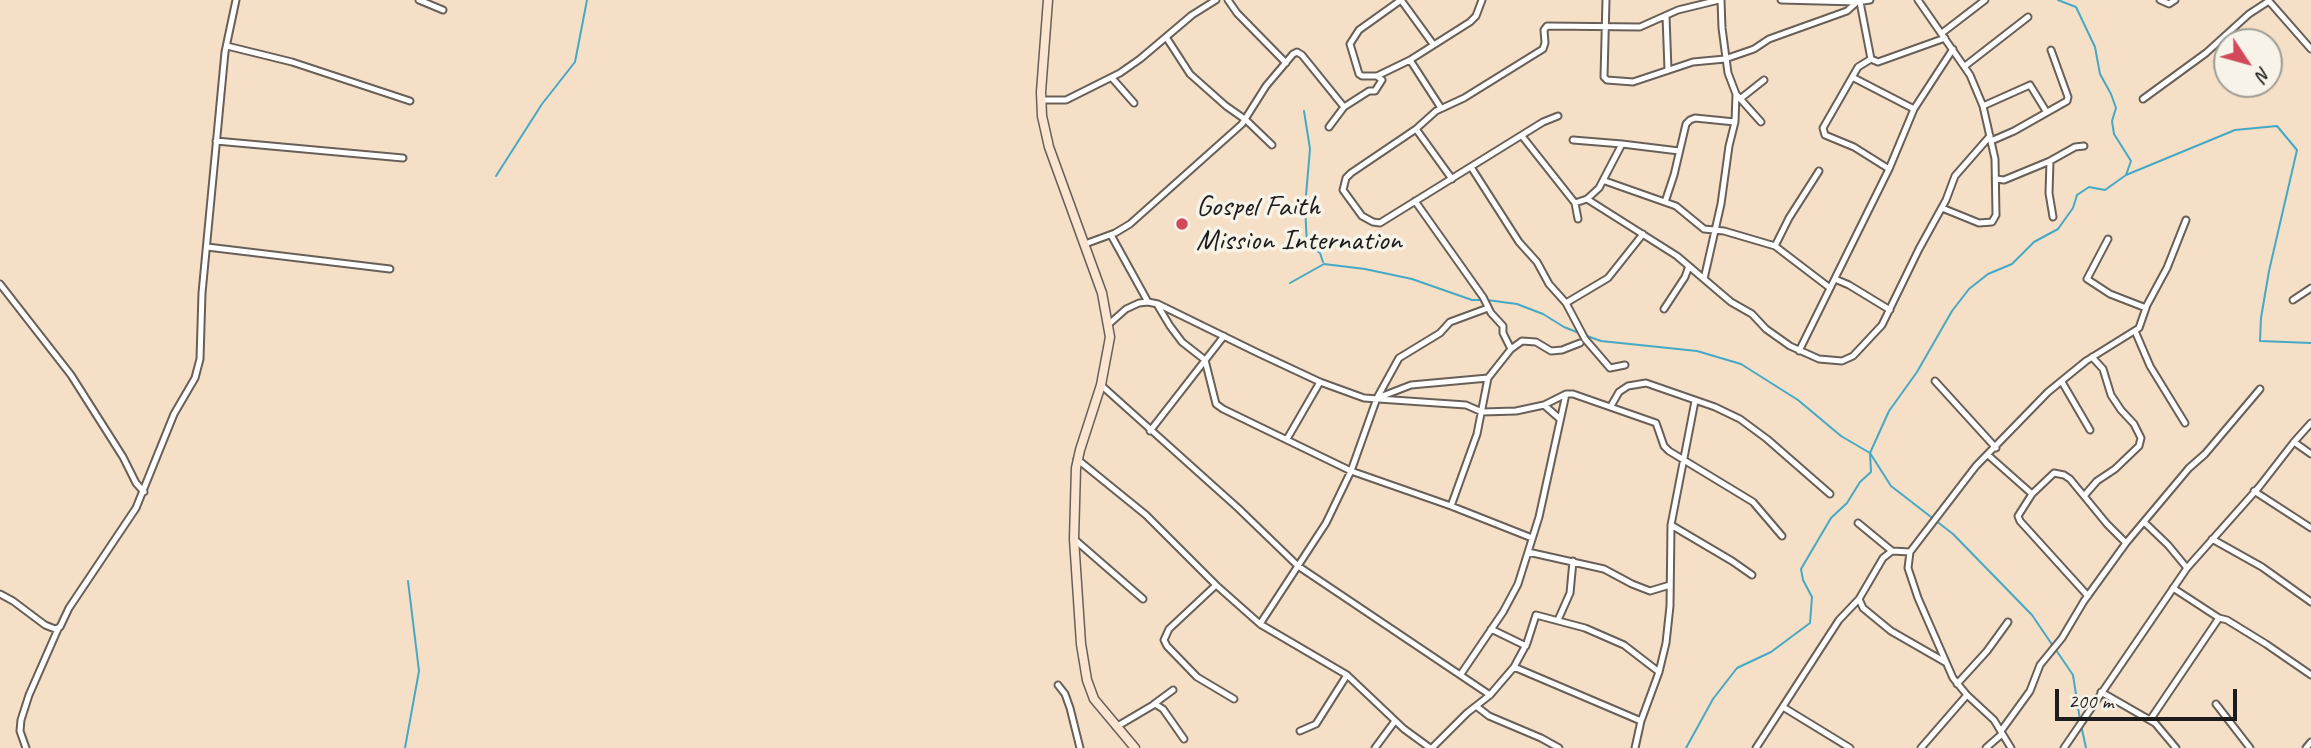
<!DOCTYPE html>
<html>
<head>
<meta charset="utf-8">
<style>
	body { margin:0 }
	#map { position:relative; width:2311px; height:748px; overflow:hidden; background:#f5dfc6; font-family:Caveat,sans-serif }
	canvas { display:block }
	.north { position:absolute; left:2213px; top:28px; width:70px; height:70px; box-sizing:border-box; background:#f7f3e8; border:2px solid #9f9d96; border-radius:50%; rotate:126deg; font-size:19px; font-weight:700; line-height:28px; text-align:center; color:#1c1c1c }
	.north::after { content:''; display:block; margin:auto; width:24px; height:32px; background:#d1495b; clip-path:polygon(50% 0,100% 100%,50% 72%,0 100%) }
	.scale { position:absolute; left:2055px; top:689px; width:182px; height:32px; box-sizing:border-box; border:4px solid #1c1c1c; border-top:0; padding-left:9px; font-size:21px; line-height:24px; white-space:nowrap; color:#1c1c1c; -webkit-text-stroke:5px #f7f3e8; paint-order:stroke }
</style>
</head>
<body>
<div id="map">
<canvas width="2311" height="748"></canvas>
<div class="north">N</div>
<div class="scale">200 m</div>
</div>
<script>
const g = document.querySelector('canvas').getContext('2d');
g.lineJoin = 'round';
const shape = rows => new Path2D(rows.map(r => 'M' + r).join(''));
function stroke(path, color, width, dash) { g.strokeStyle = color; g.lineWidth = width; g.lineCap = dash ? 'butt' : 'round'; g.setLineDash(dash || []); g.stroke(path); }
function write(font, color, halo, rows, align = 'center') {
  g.font = font + ' Caveat,sans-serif'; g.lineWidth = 7; g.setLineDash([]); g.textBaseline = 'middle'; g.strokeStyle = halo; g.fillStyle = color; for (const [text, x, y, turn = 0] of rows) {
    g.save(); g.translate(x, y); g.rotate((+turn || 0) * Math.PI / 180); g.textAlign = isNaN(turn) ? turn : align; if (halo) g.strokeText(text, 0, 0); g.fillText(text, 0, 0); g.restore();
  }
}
const stream = shape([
	[1304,111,1310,149,1305,207,1307,244,1320,253,1323,262],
	[2126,175,2235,130,2277,126,2297,150,2269,271,2261,318,2260,341,2311,343],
	[496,176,542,104,575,62,587,0],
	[1290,283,1324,264,1365,269,1412,279,1472,300,1481,300],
	[1487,300,1517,304,1543,314,1564,327,1579,333],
	[1587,336,1601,341,1697,351,1741,364,1798,400,1841,436,1870,453,1891,486,1953,534,2032,615,2053,646],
	[2056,650,2073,675,2080,720],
	[2081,725,2086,748],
	[405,748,419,671,408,581],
	[1686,748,1713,699,1737,668,1771,652,1810,623,1812,597,1803,580,1801,569,1831,518,1847,503,1860,482,1871,472,1870,453,1889,411,1917,372,1952,311,1969,289,1988,274,2012,264,2034,242,2058,229,2073,208,2077,195,2089,187,2105,190,2126,175,2131,161,2114,134,2112,121,2116,108,2111,94,2100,74,2095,47,2076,7,2058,0]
]);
const street = shape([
	[419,0,443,10],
	[1228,0,1237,13,1286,63],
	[1606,0,1604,77,1607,80,1633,82,1693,62,1725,59,1754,49,1769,39,1847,11,1857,2],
	[1721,0,1722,28,1728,73,1736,94,1761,122],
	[1781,0,1857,2,1870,0],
	[1918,0,1970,75,1983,106,1995,159,1996,215,1992,222,1979,223,1942,208],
	[2160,0,2169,4,2175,0],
	[2268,0,2311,49],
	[1860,2,1871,59],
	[1666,16,1668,70],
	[1942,33,1985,0],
	[1166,37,1190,74,1226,106,1246,120,1272,145],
	[227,46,292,62,410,101],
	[1410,60,1377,76,1362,76,1359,74,1350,44,1359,30,1401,0,1433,44],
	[1965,66,2028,17],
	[1112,78,1134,103],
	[1854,78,1914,109,1953,49],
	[1740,99,1764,80],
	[2143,99,2206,53,2249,14,2269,1],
	[1042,100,1066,100,1120,73,1140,59,1192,15,1216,0],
	[1983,106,2030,85,2046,111],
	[1441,108,1410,60,1470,22,1476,16,1482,0],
	[1558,116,1543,122,1380,223,1373,222,1362,216,1343,190,1346,178,1351,173,1416,129,1436,111,1464,98,1543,49,1545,43,1544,30,1547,26,1640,27,1678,10,1719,0],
	[1329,127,1344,107,1369,91,1375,91,1382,80,1377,76],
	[1416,129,1452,179],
	[1522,136,1575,203],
	[1573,140,1622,144],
	[216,141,403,158],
	[1991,141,2014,131,2067,101,2068,97,2051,50],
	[2050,161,2049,193,2053,217],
	[1471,167,1519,242,1537,262,1549,284,1566,303,1585,339,1610,368,1625,365],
	[1889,169,1854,147,1825,135,1823,128,1858,67,1871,59,1878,62,1945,38],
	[1996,179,2004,180,2050,161,2075,147,2084,146],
	[1605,181,1676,206,1704,229,1724,231,1775,246,1830,288],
	[1587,199,1677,256,1731,302,1752,314,1766,329,1790,346,1819,359,1842,361,1853,356,1882,325,1919,249,1946,200,1955,176,1990,136],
	[1415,201,1483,297,1491,313,1503,326,1503,333,1511,349,1488,378,1477,434,1451,506],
	[1665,202,1674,175,1686,124,1690,120,1695,118,1735,122,1736,94],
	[1578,219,1575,203,1587,199,1599,188,1622,144,1679,151],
	[1111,235,1148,302],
	[2108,239,2087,279,2110,294,2146,308],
	[1085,244,1115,233,1130,224,1242,124,1266,86,1293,54,1297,52,1302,55,1344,107],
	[1775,246,1789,218,1819,171],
	[207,247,390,269],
	[1704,279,1721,204,1729,146,1735,122],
	[1835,279,1849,285,1890,310],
	[0,284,71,375,123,457,136,483,144,492],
	[2293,300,2311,288],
	[1566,303,1608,278,1643,234],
	[1158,306,1170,326,1182,342,1205,360,1216,404,1223,409,1351,471,1451,506,1532,538],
	[1664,309,1685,277,1689,266],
	[1109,324,1126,309,1139,303,1148,302,1158,304,1258,353,1320,382,1364,398,1466,405,1482,412,1516,411,1544,405,1566,394,1573,394,1656,423,1664,446,1669,451,1753,502,1782,536],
	[2135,331,2150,366,2185,423],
	[1511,349,1522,341,1536,342,1551,351,1562,350,1580,343],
	[1799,351,1889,169,1914,109],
	[1935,381,1996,448],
	[2062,382,2090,430],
	[1101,385,1238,508,1298,566,1490,695],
	[1380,397,1411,385,1488,378],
	[1544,405,1560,419],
	[1611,406,1619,392,1628,386,1646,383,1715,407,1740,419,1767,439,1830,494],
	[1150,431,1224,336],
	[1287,439,1320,382],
	[2294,442,2311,423],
	[1988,455,2032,494,2054,473,2064,475,2070,479,2084,496,2097,481,2115,469,2139,446,2141,438,2134,424,2121,410,2111,395,2103,369,2092,357],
	[1077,459,1146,515,1216,585,1260,624,1347,675,1404,729,1430,748],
	[2254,491,2311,528],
	[2032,494,2018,516,2020,521,2088,596],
	[2084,496,2107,524,2126,543],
	[2144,522,2168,545,2187,568],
	[1858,523,1892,551],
	[1671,525,1732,561,1752,575],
	[1074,539,1143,599],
	[2212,539,2262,567,2311,602],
	[1528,552,1604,569,1632,584,1650,591,1670,585],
	[1216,585,1169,629,1164,640,1167,646,1197,677,1234,699],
	[2173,588,2219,618,2227,620,2266,644,2311,675],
	[0,594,13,601,45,625,55,629,60,627,69,608,136,508,174,414,195,378,200,359,202,293,225,52,236,0],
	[1859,599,1863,608,1891,631,1945,662],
	[1558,620,1570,593,1573,561],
	[1260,624,1326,523,1351,471,1377,398,1399,358,1440,333,1450,322,1488,308],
	[1491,629,1526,646],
	[1514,667,1641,721],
	[1461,674,1503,612,1518,584,1539,517,1566,394],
	[1957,684,1987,651,2008,622],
	[1058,685,1065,694,1070,708,1080,748],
	[2101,692,2155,723,2176,748],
	[1154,704,1173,690],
	[2216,704,2250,748],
	[1476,706,1489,716,1541,738,1559,748],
	[1783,707,1850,748],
	[2150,720,2219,618],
	[1116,727,1155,704,1163,709,1184,739],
	[1300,731,1316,724,1347,675],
	[2001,731,2030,691,2040,665,2062,638,2084,601,2126,543,2189,468,2205,454,2260,389],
	[26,748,20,731,21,720,29,695,58,629],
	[1375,748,1395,721],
	[1432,748,1467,713,1490,695,1514,667,1527,643,1536,615,1585,628,1624,645,1659,672],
	[1635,748,1641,721,1659,672,1666,643,1670,606,1671,525,1695,401],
	[1756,748,1839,620,1859,599,1883,558,1892,551,1910,552],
	[1921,748,1967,695],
	[1986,748,2002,734],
	[2011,748,1994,720,1967,695,1953,678,1918,598,1908,568,1910,552,1976,466,2048,392,2086,361,2139,328,2147,305,2167,268,2186,220],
	[2064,748,2187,568,2259,487,2294,442,2311,454],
	[2306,748,2311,742]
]);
const secondary = shape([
	[1048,0,1041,92,1042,116,1049,147,1102,293,1110,337,1101,385,1080,450,1076,468,1074,539,1081,644,1087,680,1094,699,1135,748]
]);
const markers = [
	[1182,224,7,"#d1495b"]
];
const poiNames = [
	["Gospel Faith",1196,207],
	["Mission Internation",1196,241]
];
stroke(stream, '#45a9c5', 2);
stroke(street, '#686058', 9);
stroke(secondary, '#686058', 11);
stroke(street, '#fff', 5);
stroke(secondary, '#fce5d0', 8);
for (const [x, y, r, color] of markers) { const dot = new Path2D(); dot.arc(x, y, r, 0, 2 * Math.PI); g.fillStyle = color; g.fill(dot); stroke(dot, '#f7f3e8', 2.5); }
write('30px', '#1c1c1c', '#f7f3e8', poiNames, 'left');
</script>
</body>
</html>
